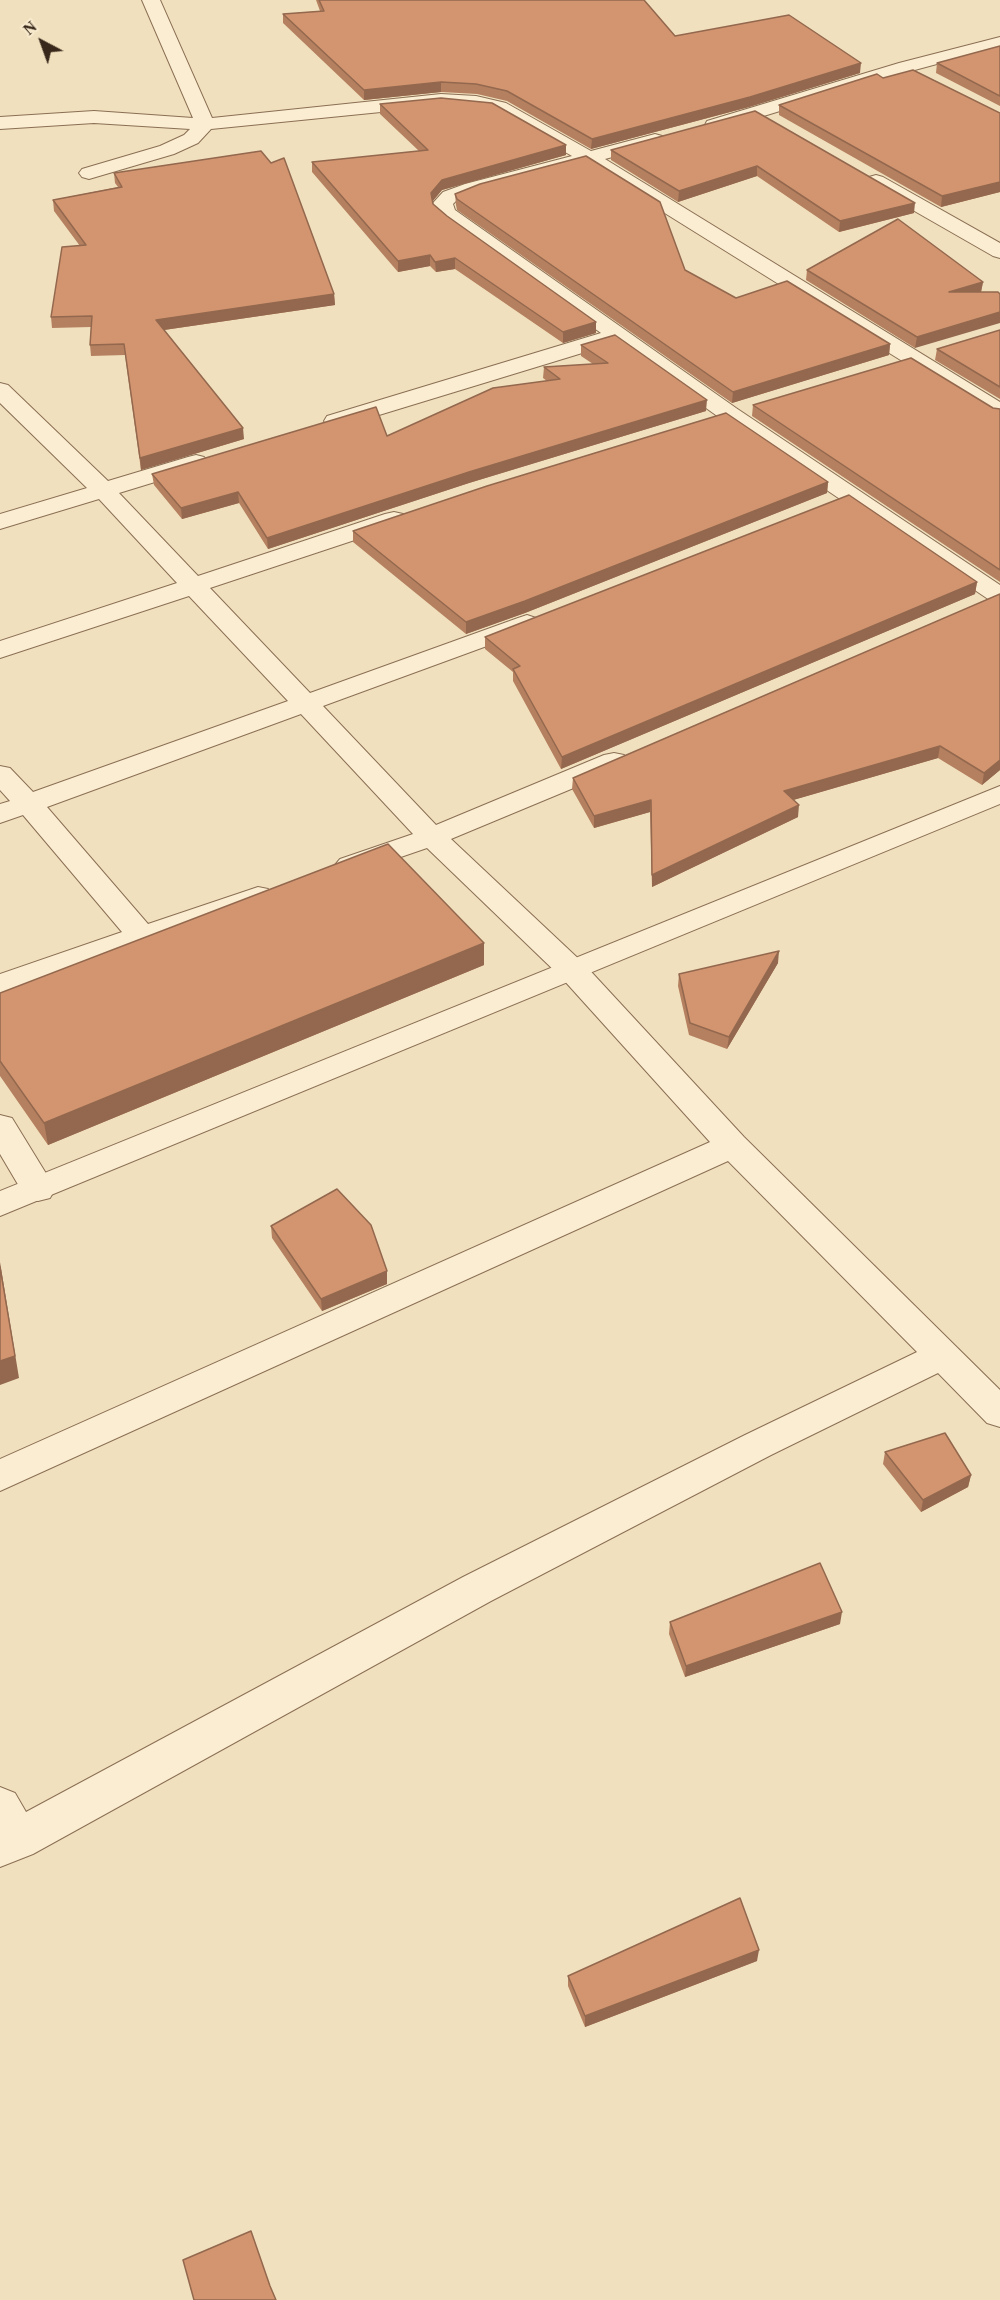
<!DOCTYPE html>
<html>
<head>
<meta charset="utf-8">
<style>
	body { margin:0 }
	#map { position:relative; width:1000px; height:2300px; overflow:hidden; background:#f1e0bd; font-family:Georgia,serif }
	canvas { display:block }
	.north { position:absolute; left:12px; top:12px; width:60px; height:60px; -webkit-text-stroke:4px #f8eacd; paint-order:stroke; rotate:319deg; font-size:16px; font-weight:700; line-height:24px; text-align:center; color:#38281b }
	.north::after { content:''; display:block; margin:auto; width:21px; height:27px; background:#38281b; clip-path:polygon(50% 0,100% 100%,50% 72%,0 100%) }
</style>
</head>
<body>
<div id="map">
<canvas width="1000" height="2300"></canvas>
<div class="north">N</div>
</div>
<script>
const g = document.querySelector('canvas').getContext('2d');
g.lineJoin = 'round';
const shape = rows => new Path2D(rows.map(r => 'M' + r).join(''));
function stroke(path, color, width, dash) { g.strokeStyle = color; g.lineWidth = width; g.lineCap = dash ? 'butt' : 'round'; g.setLineDash(dash || []); g.stroke(path); }
function paint(path, color) { g.fillStyle = color; g.fill(path, 'evenodd'); }
const minor = shape([
	[142,0,160,0,212,118,441,94,476,96,506,103,591,151,655,134,662,136,665,140,662,144,605,159,1000,402,1000,419,992,417,586,164,479,192,457,200,453,204,455,210,736,408,1000,585,1000,604,991,601,720,418,615,343,343,426,335,428,327,426,324,421,327,416,601,333,438,217,433,203,443,192,465,184,572,156,493,111,476,108,441,106,211,129,198,143,174,154,89,179,82,177,79,173,82,169,160,146,184,135,190,129,94,123,0,129,0,117,94,111,193,118,142,0],
	[1000,37,1000,47,911,71,721,129,714,131,707,129,705,125,707,121,899,63,1000,37],
	[876,175,883,177,1000,243,1000,258,993,256,869,185,866,181,869,177,876,175],
	[0,383,8,385,108,481,188,457,196,455,204,457,208,462,204,467,119,493,198,576,385,514,394,512,403,514,406,519,403,524,210,588,310,693,518,618,527,615,536,618,540,623,536,628,323,706,436,825,604,755,614,753,624,755,628,761,624,767,451,839,583,963,744,1137,1000,1390,1000,1427,987,1423,938,1373,771,1455,491,1601,33,1854,0,1867,0,1787,15,1793,26,1812,463,1577,745,1435,917,1352,728,1161,0,1491,0,1459,710,1142,561,977,427,848,360,871,350,874,340,871,335,865,340,859,413,834,301,714,47,807,148,924,258,887,268,889,273,896,268,903,0,995,0,974,122,932,23,815,0,823,0,804,10,801,0,790,0,766,10,768,33,792,288,701,189,596,0,658,0,641,177,583,99,499,0,529,0,514,87,488,0,403,0,383],
	[0,1115,12,1118,50,1180,55,1189,50,1198,38,1201,26,1198,0,1154,0,1115]
]);
const tertiary = shape([
	[1000,786,1000,804,0,1216,0,1191,1000,786]
]);
const wall = shape([
	[316,0,644,0,675,36,860,73,749,107,591,149,507,101,477,94,441,92,364,100,283,23,283,14,320,11],
	[1000,46,1000,106,936,73,937,63],
	[883,78,1000,113,1000,192,941,207,779,115,779,105],
	[380,104,566,145,566,155,442,190,433,201,433,204,447,216,596,333,563,343,455,269,436,272,430,266,398,272,312,172,312,162,419,151,380,114],
	[755,111,914,213,839,232,757,176,678,202,611,160,611,150],
	[114,173,334,294,335,305,164,330,244,439,141,470,125,355,91,356,90,345,91,327,52,328,51,317,80,246,54,211,53,200,118,187,115,183],
	[455,194,685,270,736,298,890,344,889,355,732,403,457,210,456,205],
	[807,270,983,282,981,292,915,348,806,280],
	[1000,330,1000,399,935,360,937,349],
	[581,345,706,411,469,483,268,549,239,503,182,519,154,485,152,474,387,436,547,381,543,378,544,367,593,364,581,356],
	[753,405,993,408,1000,409,1000,582,752,416],
	[828,482,827,493,525,613,466,634,353,542,353,531],
	[977,582,975,594,561,769,513,681,513,672,485,649,485,637],
	[1000,594,1000,770,982,785,938,758,793,800,798,817,652,887,650,812,594,828,572,789,573,778],
	[778,963,727,1049,689,1035,678,986,679,974],
	[484,965,48,1145,0,1076,0,993],
	[271,1226,387,1284,322,1311,272,1238],
	[885,1452,971,1475,968,1487,921,1512,883,1464],
	[670,1622,840,1624,685,1677,669,1634],
	[757,1961,585,2027,568,1986,568,1976]
]);
const shadedWall = shape([
	[861,63,860,73,749,107,591,149,592,139],
	[441,82,441,92,364,100,364,90],
	[566,145,566,155,442,190,431,203,431,193,442,180],
	[757,166,757,176,678,202,679,191],
	[1000,182,1000,192,941,207,942,196],
	[915,203,914,213,839,232,840,221],
	[430,255,430,266,398,272,398,261],
	[455,258,455,269,436,272,435,262],
	[983,282,981,292,949,292],
	[334,294,335,305,157,331,156,320],
	[1000,312,1000,323,915,348,917,337],
	[596,322,596,333,563,343,563,332],
	[890,344,889,355,732,403,733,392],
	[707,400,706,411,469,483,268,549,267,538,469,472],
	[243,428,244,439,141,470,140,458],
	[828,482,827,493,525,613,466,634,466,622],
	[238,492,239,503,182,519,181,508],
	[977,582,975,594,561,769,562,757],
	[940,746,938,758,783,803,784,791],
	[1000,760,1000,770,982,785,984,773],
	[651,800,650,812,594,828,594,816],
	[799,805,798,817,652,887,652,875],
	[484,943,484,965,48,1145,44,1123],
	[779,951,778,963,727,1049,729,1037],
	[0,1262,19,1378,0,1385],
	[387,1271,387,1284,322,1311,321,1299],
	[971,1475,968,1487,921,1512,923,1500],
	[842,1612,840,1624,685,1677,686,1666],
	[759,1950,757,1961,585,2027,585,2016]
]);
const building = shape([
	[319,0,644,0,675,36,789,15,861,63,750,97,592,139,507,91,476,84,441,82,364,90,283,14,324,11,319,0],
	[1000,46,1000,96,937,63,1000,46],
	[913,70,1000,113,1000,182,942,196,779,105,877,74,883,78,913,70],
	[441,98,492,103,566,145,442,180,431,193,433,204,447,216,596,322,563,332,455,258,435,262,430,255,398,261,312,162,428,150,380,104,441,98],
	[755,111,915,203,840,221,757,166,679,191,611,150,755,111],
	[261,151,271,163,284,158,334,294,156,320,243,428,140,458,124,344,90,345,92,316,51,317,62,247,86,245,53,200,122,187,114,173,261,151],
	[586,156,660,202,685,270,736,298,787,281,890,344,733,392,457,199,455,194,480,184,586,156],
	[898,219,983,282,949,292,998,292,1000,294,1000,312,917,337,807,270,898,219],
	[1000,330,1000,387,937,349,1000,330],
	[615,335,707,400,469,472,267,538,238,492,181,508,152,474,376,407,387,436,493,388,560,379,544,367,608,363,581,345,615,335],
	[911,358,993,408,1000,409,1000,570,753,405,911,358],
	[726,413,828,482,525,601,466,622,353,531,487,486,726,413],
	[849,495,977,582,562,757,513,669,520,666,485,637,849,495],
	[1000,594,1000,760,984,773,940,746,784,791,799,805,652,875,651,800,594,816,573,778,1000,594],
	[388,844,484,943,44,1123,0,1061,0,993,388,844],
	[779,951,729,1037,690,1023,679,974,779,951],
	[337,1189,371,1225,387,1271,321,1299,271,1226,337,1189],
	[0,1267,15,1356,0,1361,0,1267],
	[945,1433,971,1475,923,1500,885,1452,945,1433],
	[820,1563,842,1612,686,1666,670,1622,820,1563],
	[740,1898,759,1950,585,2016,568,1976,740,1898],
	[251,2231,270,2286,276,2300,194,2300,183,2260,251,2231]
]);
stroke(minor, '#8a6f55', 2);
stroke(tertiary, '#8a6f55', 2);
paint(minor, '#fbedd1');
paint(tertiary, '#fbedd1');
paint(wall, '#b58060');
paint(shadedWall, '#93684e');
paint(building, '#d29570');
stroke(building, '#93684e', 1.5);
</script>
</body>
</html>
